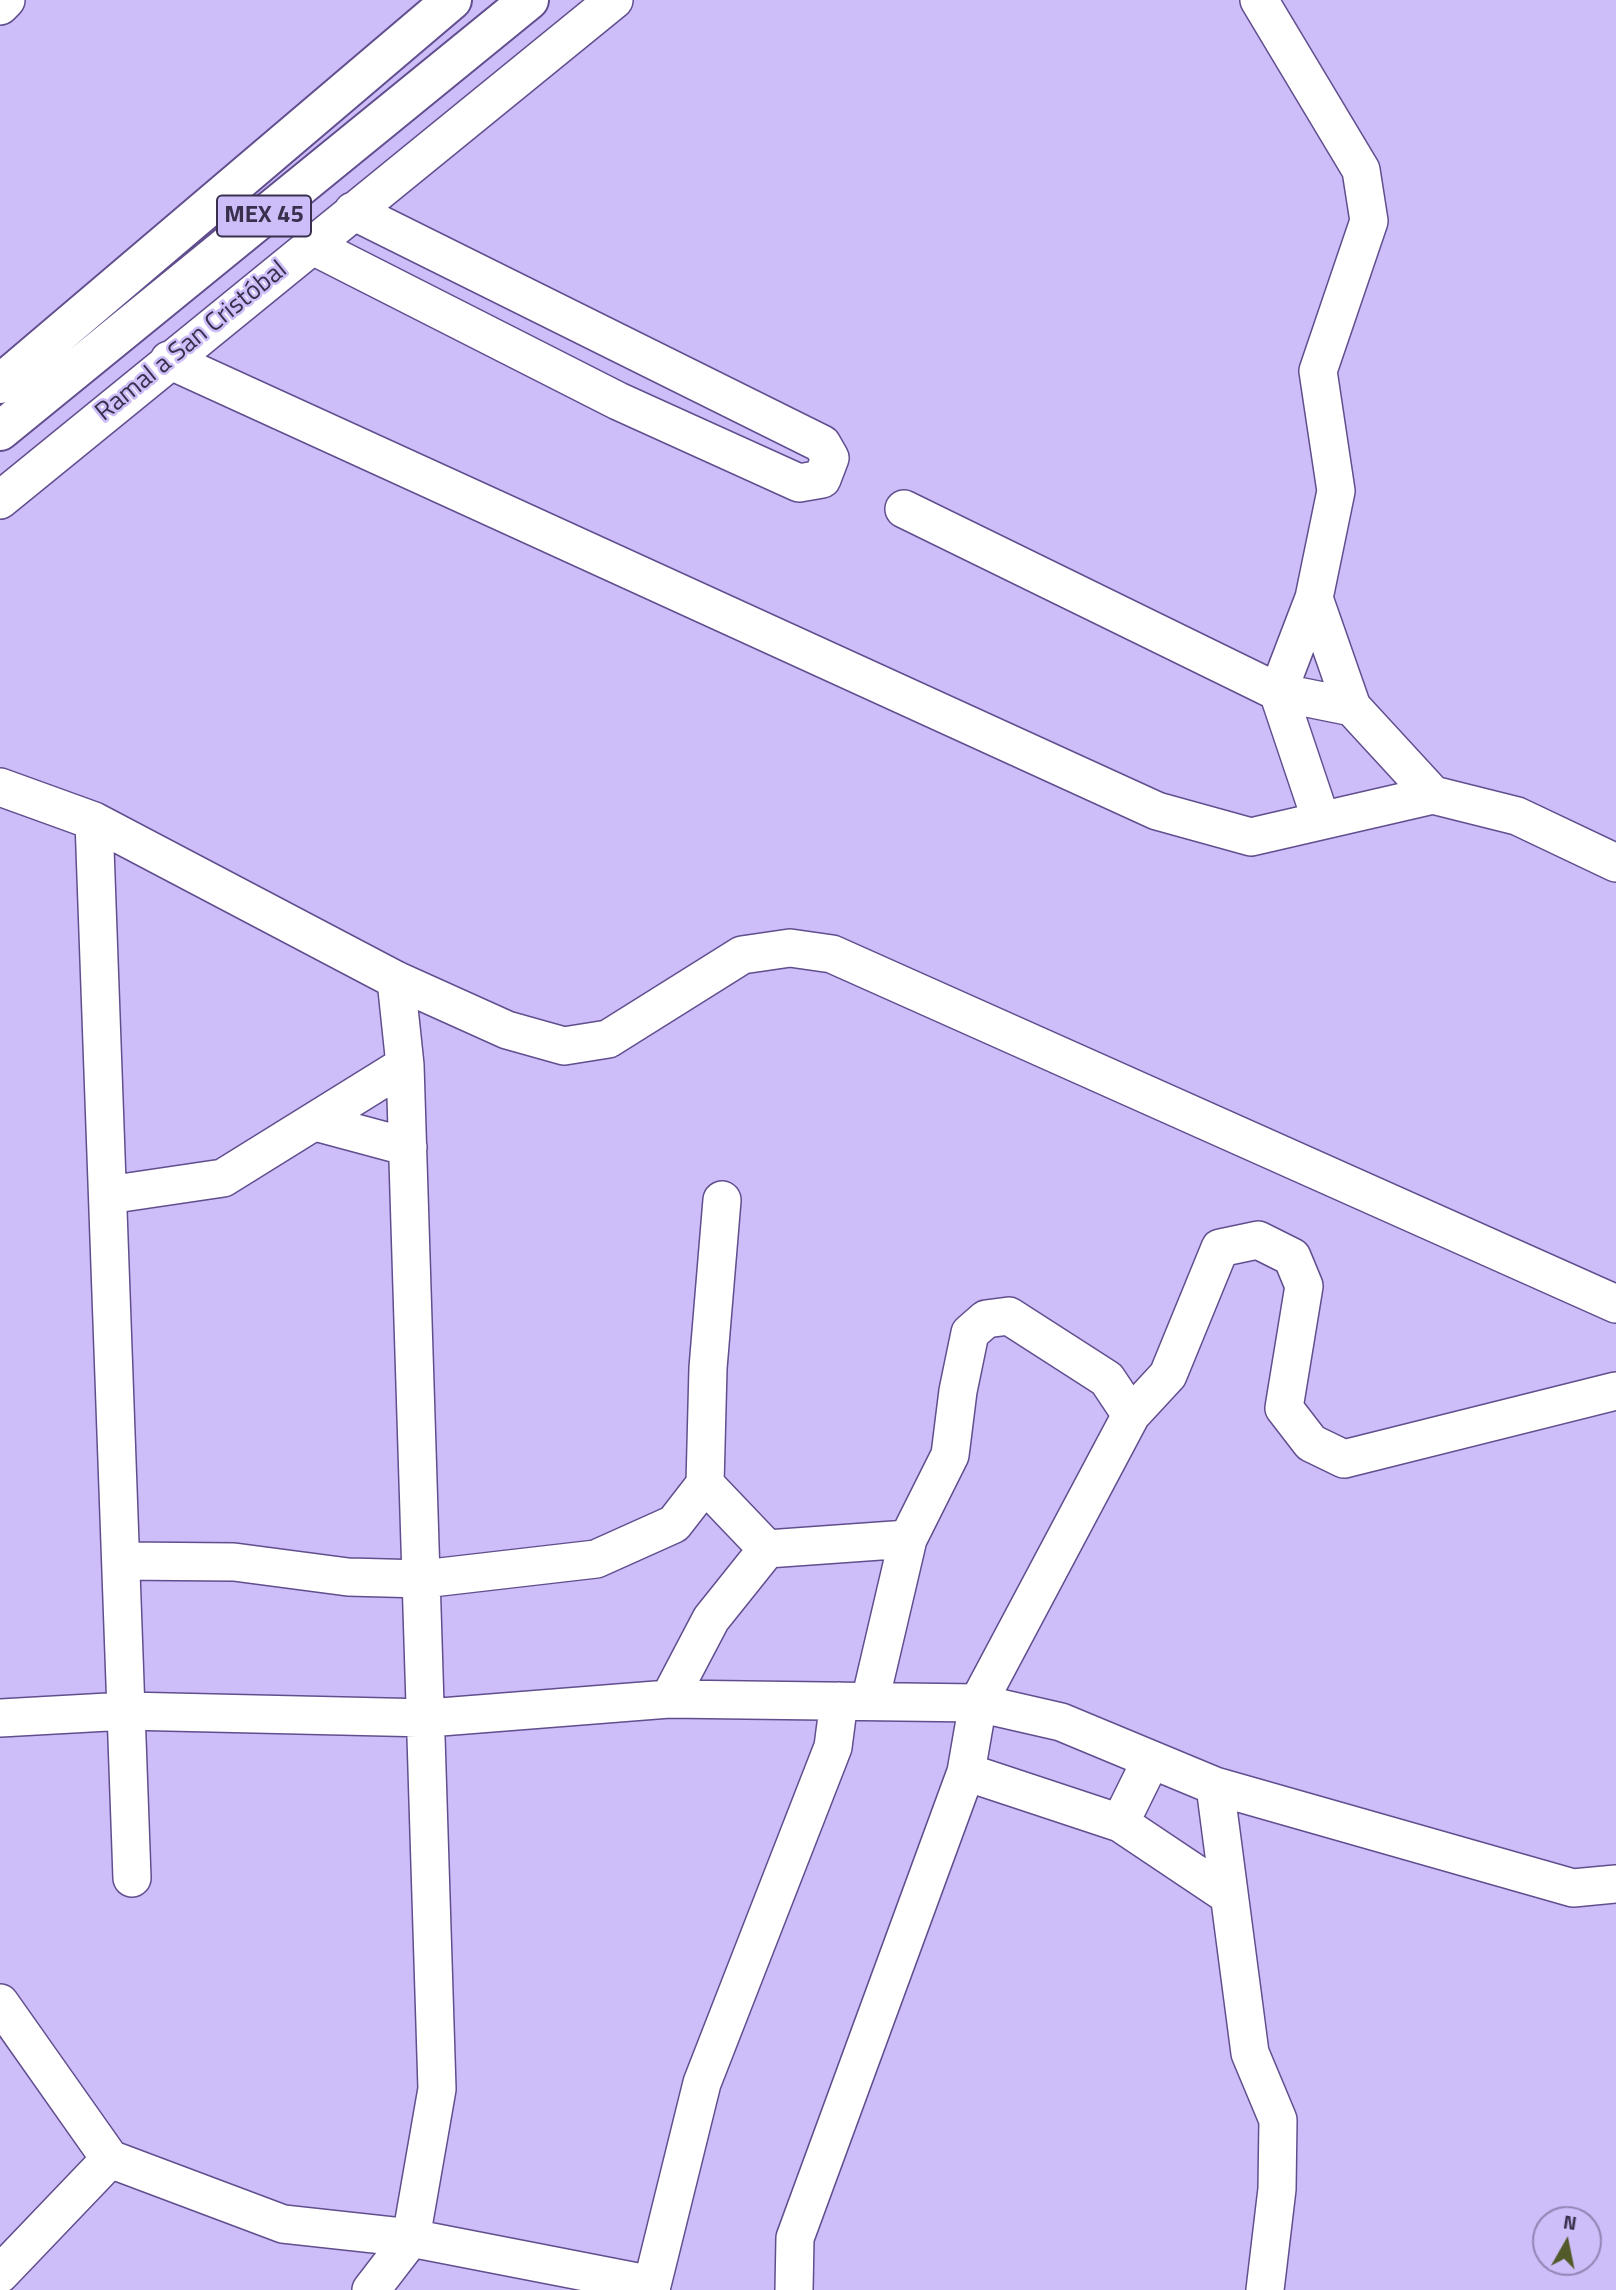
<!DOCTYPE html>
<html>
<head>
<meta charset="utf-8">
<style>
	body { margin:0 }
	#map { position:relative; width:1616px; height:2290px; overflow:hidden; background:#cdbdf8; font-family:"Titillium Web",sans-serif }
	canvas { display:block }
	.north { position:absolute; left:1532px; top:2206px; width:70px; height:70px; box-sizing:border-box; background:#cdbdf8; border:2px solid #9185b4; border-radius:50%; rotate:9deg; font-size:19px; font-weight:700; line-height:28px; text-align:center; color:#38304d }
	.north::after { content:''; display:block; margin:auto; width:24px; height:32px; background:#535a29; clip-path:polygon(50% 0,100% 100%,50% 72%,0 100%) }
</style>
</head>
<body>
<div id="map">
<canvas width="1616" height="2290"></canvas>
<div class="north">N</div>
</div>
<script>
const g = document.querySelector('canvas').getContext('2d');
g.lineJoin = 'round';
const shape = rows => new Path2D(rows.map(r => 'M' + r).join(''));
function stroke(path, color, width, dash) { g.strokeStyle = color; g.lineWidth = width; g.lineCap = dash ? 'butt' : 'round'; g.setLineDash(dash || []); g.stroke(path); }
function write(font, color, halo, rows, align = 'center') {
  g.font = font + ' "Titillium Web",sans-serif'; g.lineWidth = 5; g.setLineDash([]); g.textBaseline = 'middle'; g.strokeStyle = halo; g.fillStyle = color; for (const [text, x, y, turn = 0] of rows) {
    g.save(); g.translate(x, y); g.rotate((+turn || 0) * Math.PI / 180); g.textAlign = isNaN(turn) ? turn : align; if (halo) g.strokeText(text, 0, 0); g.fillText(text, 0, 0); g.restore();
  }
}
const minor = shape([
	[1259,0,1361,170,1369,221,1318,371,1336,491,1314,598,1352,707,1433,795],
	[0,6,6,0],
	[311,245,618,401,799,483,822,479,830,458,822,444,353,211],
	[169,360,1157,811,1251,837,1433,795,1517,816,1616,863],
	[0,500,614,0],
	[904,509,1278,692,1352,707],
	[1314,598,1278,692,1321,820],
	[0,787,94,821,396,980,507,1030,564,1046,608,1039,742,955,790,948,832,954,1616,1304],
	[94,821,132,1878],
	[315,1122,408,1147],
	[108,1195,223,1178,405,1065],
	[705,1484,767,1549,908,1539,870,1701],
	[908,1539,950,1455,958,1391,970,1333,986,1319,1009,1316,1107,1379,1131,1415],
	[121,1561,234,1562,348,1577,423,1579,596,1559,674,1524,705,1484,708,1368,722,1200],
	[669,1699,711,1619,767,1549],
	[0,1718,126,1711,428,1718,669,1699,978,1703,1061,1722,1215,1786,1573,1888,1616,1884],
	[966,1772,1120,1823,1229,1896],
	[1215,1786,1250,2053,1278,2120,1277,2189,1265,2290],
	[1120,1823,1151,1760],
	[0,2003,110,2159,283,2224,411,2238,652,2285,650,2290],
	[0,2274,110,2159],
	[652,2285,702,2083,833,1747,839,1701],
	[371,2290,411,2238,437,2089,405,1065,396,980],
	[794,2290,795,2238,966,1772,978,1703,1131,1415,1168,1375,1220,1248,1258,1240,1292,1257,1304,1286,1284,1408,1311,1443,1344,1459,1616,1391]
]);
const major = shape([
	[0,384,452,0],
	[0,431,529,0]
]);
const shields = [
	[264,216,94]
];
const shieldNames = [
	["MEX 45",264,216]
];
const streetNames = [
	["Ramal a San Cristóbal",192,342,-39]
];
stroke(minor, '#614e8e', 40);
stroke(major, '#614e8e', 42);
stroke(minor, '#fff', 37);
stroke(major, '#fff', 38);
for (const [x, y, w] of shields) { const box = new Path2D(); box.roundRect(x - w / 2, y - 20.5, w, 41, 5); g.fillStyle = '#cdbdf8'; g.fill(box); stroke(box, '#38304d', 2); }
write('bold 24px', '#38304d', null, shieldNames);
write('26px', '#38304d', '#cdbdf8', streetNames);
</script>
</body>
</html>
